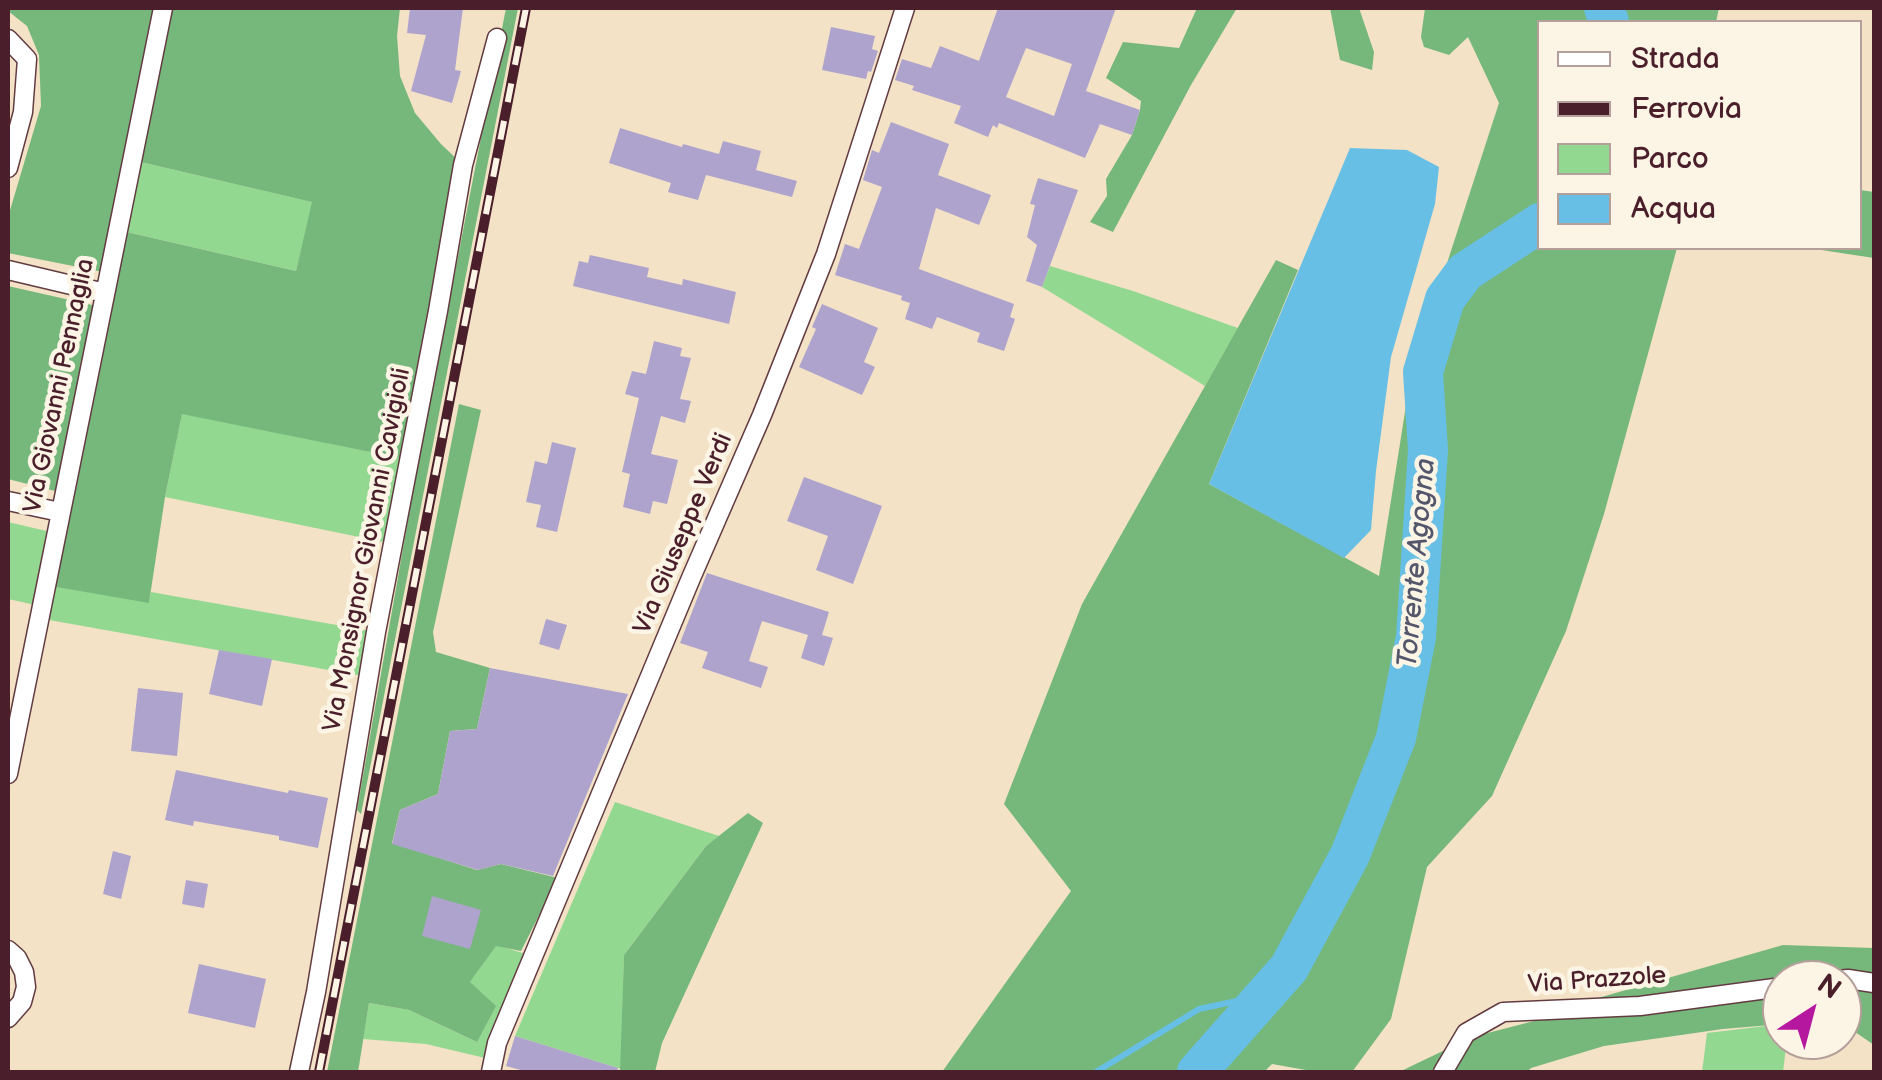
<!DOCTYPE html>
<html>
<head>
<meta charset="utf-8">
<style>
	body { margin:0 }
	#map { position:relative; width:1882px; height:1080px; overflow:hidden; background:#f3e2c6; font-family:"Balsamiq Sans",sans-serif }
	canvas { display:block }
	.frame { position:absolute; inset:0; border:10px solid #4a1f2b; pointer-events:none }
	.legend { position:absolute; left:1537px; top:20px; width:325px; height:230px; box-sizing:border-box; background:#fcf5e5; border:2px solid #b59f9b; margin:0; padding:12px 18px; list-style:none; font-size:30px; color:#4a1f2b }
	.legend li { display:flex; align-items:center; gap:20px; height:50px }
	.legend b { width:50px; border:2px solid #b59f9b }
	.north { position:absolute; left:1762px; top:960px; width:100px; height:100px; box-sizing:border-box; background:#fcf5e5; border:2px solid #b59f9b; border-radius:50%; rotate:36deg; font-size:28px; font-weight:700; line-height:40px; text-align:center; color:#4a1f2b }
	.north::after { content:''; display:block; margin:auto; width:35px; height:45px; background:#b5179e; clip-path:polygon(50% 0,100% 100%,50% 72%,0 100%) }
</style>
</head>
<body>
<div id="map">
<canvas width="1882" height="1080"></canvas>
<div class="frame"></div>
<ul class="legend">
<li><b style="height:12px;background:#fff"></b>Strada</li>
<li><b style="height:12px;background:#4a1f2b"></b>Ferrovia</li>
<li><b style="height:28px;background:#93d891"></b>Parco</li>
<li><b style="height:28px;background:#68bfe5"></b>Acqua</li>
</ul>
<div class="north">N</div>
</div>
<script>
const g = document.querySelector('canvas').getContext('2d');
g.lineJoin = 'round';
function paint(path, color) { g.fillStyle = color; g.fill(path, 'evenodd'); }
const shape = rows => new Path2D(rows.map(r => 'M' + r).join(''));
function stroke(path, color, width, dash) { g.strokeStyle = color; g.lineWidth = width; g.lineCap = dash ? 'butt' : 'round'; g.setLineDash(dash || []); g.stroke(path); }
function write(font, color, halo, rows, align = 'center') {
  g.font = font + ' "Balsamiq Sans",sans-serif'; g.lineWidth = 9; g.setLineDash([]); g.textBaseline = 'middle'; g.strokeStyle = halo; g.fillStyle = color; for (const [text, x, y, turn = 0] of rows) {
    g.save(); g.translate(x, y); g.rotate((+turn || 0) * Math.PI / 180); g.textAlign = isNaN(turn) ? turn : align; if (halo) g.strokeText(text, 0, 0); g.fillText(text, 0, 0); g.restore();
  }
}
const green = shape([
	[132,160,313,202,296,271,118,230],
	[1050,266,1133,291,1238,328,1205,386,1042,287],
	[182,413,410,460,393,544,165,497],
	[8,522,55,533,149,602,151,592,376,632,368,677,38,618,40,606,8,599],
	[615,802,719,836,706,846,624,955,621,1069,515,1036],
	[496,945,526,954,485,1058,426,1044,363,1039,369,1003,409,1010,477,1042,470,982],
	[1782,1024,1782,1040,1787,1040,1783,1072,1702,1072,1707,1033]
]);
const forest = shape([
	[8,8,145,8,162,11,163,8,400,8,397,36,400,76,415,113,441,144,463,165,410,460,182,414,165,497,149,603,45,585,63,493,8,479,8,286,101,307,108,273,8,253,8,217,41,106,39,55,27,26,8,11],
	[132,160,312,202,296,271,118,230],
	[506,8,518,8,361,814,357,810,417,469],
	[1197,8,1237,8,1191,85,1113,232,1090,222,1107,196,1106,179,1132,135,1140,110,1141,101,1106,78,1123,42,1179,48],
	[1330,8,1359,8,1374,52,1372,70,1340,60],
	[1425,8,1719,8,1716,22,1540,22,1540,248,1677,248,1604,514,1566,631,1492,796,1427,867,1391,1019,1352,1072,1317,1072,1272,1064,1264,1072,942,1072,1071,891,1004,804,1082,604,1276,260,1298,270,1209,484,1379,576,1411,374,1499,103,1468,37,1449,55,1424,47,1421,37],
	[1860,190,1874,192,1874,258,1808,248,1860,248],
	[459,404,481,410,433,632,436,652,490,668,477,729,450,731,438,794,400,810,392,843,477,870,501,864,558,878,521,951,496,946,470,982,496,1006,477,1042,409,1010,369,1003,358,1072,327,1072],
	[748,813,763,823,662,1043,655,1072,620,1072,624,955,706,846],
	[1783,945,1874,948,1874,1045,1842,1023,1842,980,1782,980,1782,1024,1723,1029,1604,1046,1531,1068,1527,1072,1399,1072,1472,1037,1542,1019,1598,998]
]);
const water = shape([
	[1350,148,1407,150,1439,167,1435,204,1391,357,1376,471,1371,530,1344,558,1209,484]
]);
const stream = shape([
	[1096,1072,1199,1009,1265,995]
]);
const river = shape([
	[1604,8,1609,22],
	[1197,1072,1289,968,1350,855,1396,738,1416,637,1428,450,1423,372,1445,299,1465,272,1540,223]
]);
const building = shape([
	[410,8,463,8,455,70,461,71,452,103,411,91,426,35,407,33],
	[998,8,1116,8,1086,91,1140,110,1132,135,1100,124,1085,158,999,123,997,128,993,125,988,137,954,123,961,106,912,90,914,86,895,80,902,59,931,68,940,46,979,61],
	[1026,48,1072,64,1054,116,1006,97],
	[831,27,875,36,872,49,878,51,871,72,868,71,866,79,822,70],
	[891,122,949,144,938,175,991,195,979,225,936,208,919,269,1014,304,1010,317,1015,319,1004,351,977,342,980,333,937,317,932,329,905,319,910,303,901,300,902,296,835,275,845,244,859,249,882,187,863,180,872,150,879,153],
	[620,128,682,147,683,144,719,154,723,141,761,151,756,170,797,181,792,197,706,175,698,200,668,192,671,183,609,163],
	[1038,178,1078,190,1042,287,1026,281,1037,245,1027,237,1035,205,1030,204],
	[590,255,649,268,647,277,682,285,683,279,736,292,729,324,573,286,579,261,588,263],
	[822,304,878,328,864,362,875,367,862,395,799,367,816,329,812,327],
	[654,341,682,348,680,356,691,358,680,399,691,401,685,423,661,416,651,454,678,460,667,504,653,501,650,514,623,507,630,474,622,472,639,398,625,394,632,371,646,374],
	[552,442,576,448,557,532,536,527,541,505,526,502,535,461,547,464],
	[804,477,882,506,853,584,816,570,828,536,787,521],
	[707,573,829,612,822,635,833,638,824,666,801,658,808,635,762,621,749,661,768,667,761,688,702,668,708,652,680,643],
	[546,619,567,625,559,650,539,644],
	[219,650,272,659,262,706,209,694],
	[490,668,628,694,553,876,501,864,478,870,392,844,400,810,438,794,450,731,477,729],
	[138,688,183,693,177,756,131,751],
	[176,770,288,793,289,790,328,798,318,848,279,840,279,836,194,821,193,826,165,820],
	[113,851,131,856,121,899,103,894],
	[186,880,208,884,204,908,182,904],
	[432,896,481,910,470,949,422,936],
	[199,964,266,979,255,1028,188,1013],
	[515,1036,618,1068,617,1072,528,1072,506,1066]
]);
const street = shape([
	[8,39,27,59,23,112,8,168],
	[8,270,105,293],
	[8,501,60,512],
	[8,774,163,8],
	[8,950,17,958,24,972,26,987,22,1002,8,1018],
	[1837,980,1848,979,1874,983],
	[299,1072,316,992,376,632,438,311,463,165,497,38],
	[491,1072,497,1043,691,578,762,415,826,254,905,8],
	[1443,1072,1466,1033,1503,1012,1640,1006,1782,987]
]);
const rail = shape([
	[319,1072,526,8]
]);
const streetNames = [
	["Via Giovanni Pennaglia",60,386,-78],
	["Via Giuseppe Verdi",684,534,-67],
	["Via Monsignor Giovanni Cavigioli",368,550,-79],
	["Via Prazzole",1597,981,-4]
];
const waterNames = [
	["Torrente Agogna",1418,563,-85]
];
paint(green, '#93d891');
paint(forest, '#76b87b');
paint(water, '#68bfe5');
stroke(stream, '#68bfe5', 6);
stroke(river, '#68bfe5', 40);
paint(building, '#aea3cd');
stroke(street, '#633c42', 21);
stroke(street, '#fff', 18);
stroke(rail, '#4a1f2b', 10);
stroke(rail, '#fcf5e5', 6, [19]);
write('25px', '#4a1f2b', '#fcf5e5', streetNames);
write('italic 28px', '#54576c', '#fcf5e5', waterNames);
</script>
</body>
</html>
